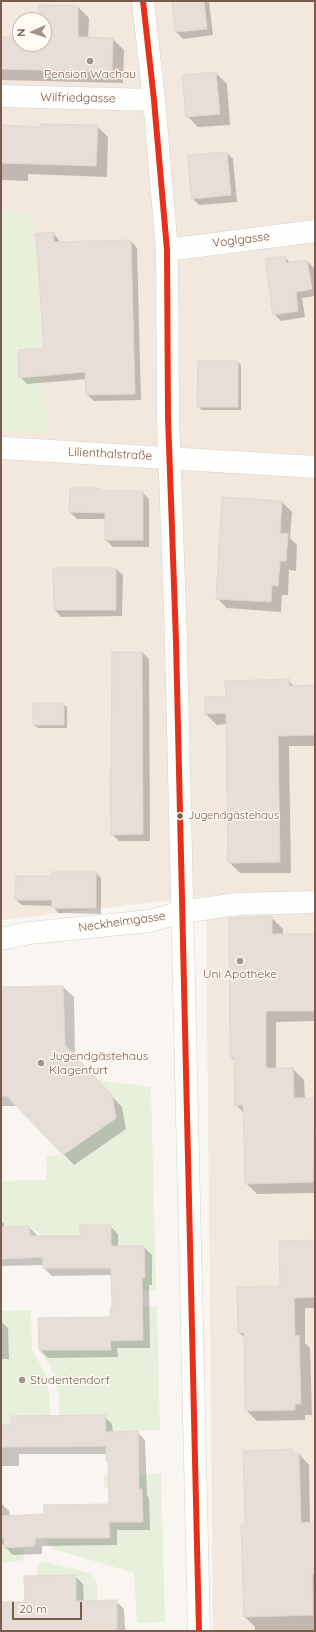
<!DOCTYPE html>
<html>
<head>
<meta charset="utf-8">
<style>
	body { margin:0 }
	#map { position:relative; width:316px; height:1632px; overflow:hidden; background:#f9f5f0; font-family:Quicksand,sans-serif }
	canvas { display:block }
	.frame { position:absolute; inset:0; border:2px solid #7a5c4d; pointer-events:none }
	.north { position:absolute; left:12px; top:12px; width:40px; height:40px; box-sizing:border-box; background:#fffaf3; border:1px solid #cabbb1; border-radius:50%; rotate:267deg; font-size:11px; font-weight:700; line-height:16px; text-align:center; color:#7a5c4d }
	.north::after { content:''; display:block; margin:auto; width:14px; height:18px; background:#a69286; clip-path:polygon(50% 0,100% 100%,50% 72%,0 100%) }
	.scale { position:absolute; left:12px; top:1602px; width:70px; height:18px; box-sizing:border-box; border:2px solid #7a5c4d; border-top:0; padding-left:5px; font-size:12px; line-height:14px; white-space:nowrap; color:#7a5c4d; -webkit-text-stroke:3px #fffaf3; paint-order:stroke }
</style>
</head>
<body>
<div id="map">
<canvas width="316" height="1632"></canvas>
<div class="frame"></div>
<div class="north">N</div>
<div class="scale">20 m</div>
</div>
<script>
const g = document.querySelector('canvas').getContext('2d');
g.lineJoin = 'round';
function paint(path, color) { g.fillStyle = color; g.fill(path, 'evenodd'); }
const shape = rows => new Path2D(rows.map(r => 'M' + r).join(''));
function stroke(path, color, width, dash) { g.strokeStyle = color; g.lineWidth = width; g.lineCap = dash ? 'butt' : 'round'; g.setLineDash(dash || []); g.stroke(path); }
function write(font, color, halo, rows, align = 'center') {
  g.font = font + ' Quicksand,sans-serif'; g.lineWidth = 3; g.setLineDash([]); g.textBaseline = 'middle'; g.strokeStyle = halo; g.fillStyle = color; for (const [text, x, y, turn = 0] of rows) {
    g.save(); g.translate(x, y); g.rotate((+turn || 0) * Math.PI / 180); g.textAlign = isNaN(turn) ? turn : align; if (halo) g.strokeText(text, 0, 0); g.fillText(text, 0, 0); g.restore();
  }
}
const residential = shape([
	[1,1,315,1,315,1631,213,1631,206,896,1,920],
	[20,20,44,20,44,44,20,44]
]);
const green = shape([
	[1,211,32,213,48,433,1,432],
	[98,1080,151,1087,156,1290,137,1290,136,1278,145,1277,144,1246,111,1246,110,1225,80,1225,80,1236,43,1236,29,1226,1,1227,1,1181,46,1180,47,1156,63,1155,116,1119,112,1095],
	[157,1306,160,1430,106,1432,59,1416,59,1397,50,1366,39,1350,110,1350,110,1341,143,1340,142,1308],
	[31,1310,32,1349,45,1373,50,1400,50,1416,11,1416,11,1425,1,1425,1,1311],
	[161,1474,165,1622,137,1623,134,1573,53,1549,45,1538,109,1538,109,1522,142,1522,142,1489,109,1490,104,1487,104,1475],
	[1,1537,4,1537,4,1548,23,1547,24,1560,1,1563],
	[43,1561,88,1573,97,1582,97,1601,76,1601,76,1576,36,1576,38,1565]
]);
const shadow = shape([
	[173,1,209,1,213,35,183,39,176,32],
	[78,7,89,18,88,38,113,39,124,50,123,83,1,80,1,38,20,38,20,44,44,44,44,20,39,20],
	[314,35,315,35,315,67,314,66],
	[216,73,227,84,230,125,198,127,187,116],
	[1,126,41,128,97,126,108,137,107,177,28,174,28,181,1,180],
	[227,153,233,159,237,202,199,205,192,198],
	[53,233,59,240,60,243,131,241,137,248,141,400,94,401,87,395,87,379,27,384,20,377,45,349],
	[285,257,291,264,307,261,314,268,315,296,302,298,305,317,281,321,274,314],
	[238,362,241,365,241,410,202,410,198,407],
	[71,489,99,489,102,492,142,492,149,499,149,547,113,547,106,540,106,519,77,519,70,512],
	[282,502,292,512,290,538,297,545,296,571,289,570,288,595,282,595,281,612,227,608,217,598],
	[116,569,123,575,122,616,61,617,55,610],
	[113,652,142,652,149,659,150,841,119,841,112,834],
	[288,680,294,687,315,686,315,746,289,746,291,873,240,873,229,862,227,724,217,725,206,714,206,698,227,697],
	[63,704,67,707,67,728,38,728,34,725],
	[96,873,101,878,101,914,58,913,53,906,22,905,16,900,53,877],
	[272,918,283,929,283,935,315,935,315,1021,276,1022,276,1069,293,1069,304,1080,305,1099,315,1099,315,1193,257,1194,246,1183,244,1113,236,1105,235,1061,231,1057],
	[63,987,74,997,75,1057,122,1107,126,1129,74,1165,18,1106,1,1106,1,988],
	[1,1221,4,1224,4,1228,29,1227,37,1235,37,1237,81,1237,110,1226,118,1234,118,1247,144,1247,152,1255,152,1285,149,1285,150,1348,117,1348,118,1357,48,1358,40,1350,111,1318,113,1309,112,1275,52,1276,44,1268,44,1265,1,1266],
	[315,1241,315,1308,305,1308,305,1343,310,1348,312,1415,305,1415,305,1420,257,1421,246,1410,245,1338,239,1333,281,1287],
	[1,1322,8,1328,9,1359,1,1359],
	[104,1416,112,1424,113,1433,137,1432,145,1440,147,1495,149,1498,150,1530,117,1530,117,1545,42,1546,42,1554,13,1555,5,1547,5,1544,1,1545,1,1503,9,1511,10,1516,45,1515,110,1505,109,1462,107,1460,107,1454,19,1454,19,1466,1,1466,1,1426],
	[291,1450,295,1454,299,1454,309,1465,310,1523,315,1523,315,1631,255,1631,255,1627,245,1617,246,1525],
	[75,1576,83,1584,84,1602,116,1601,124,1609,125,1629,128,1631,1,1631,1,1603,26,1603]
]);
const building = shape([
	[172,1,204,1,207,29,175,32,172,1],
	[39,5,78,6,78,37,113,38,112,72,1,69,1,37,20,37,20,44,44,44,44,20,38,20,39,5],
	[216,72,220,114,186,117,182,75,216,72],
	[40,124,98,125,96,166,1,163,1,125,40,127,40,124],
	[227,152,231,195,191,199,188,155,227,152],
	[53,232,54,242,131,240,135,394,86,395,85,372,19,378,18,350,44,348,36,234,53,232],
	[285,256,286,263,307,260,312,289,296,292,298,311,273,315,265,259,285,256],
	[198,361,238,361,238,407,197,407,198,361],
	[70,488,100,488,100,491,143,491,143,540,105,540,105,513,69,512,70,488],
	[222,497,282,501,280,533,288,534,286,561,280,561,278,586,272,585,271,602,216,599,222,497],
	[53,568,116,568,116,610,54,610,53,568],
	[112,652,142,652,143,834,111,835,110,771,111,771,112,652],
	[289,679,289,686,315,685,315,735,278,736,280,862,228,863,226,713,205,714,205,697,226,696,225,681,289,679],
	[33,703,64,703,64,725,33,725,33,703],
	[52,872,96,872,96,908,52,908,52,900,15,900,16,876,52,876,52,872],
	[272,916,272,934,315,934,315,1011,266,1011,266,1068,293,1068,294,1098,315,1098,313,1182,245,1184,243,1105,235,1106,234,1057,230,1057,229,918,272,916],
	[63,986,65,1045,112,1095,116,1118,63,1155,7,1096,1,1096,1,987,63,986],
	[80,1225,111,1225,111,1246,144,1246,145,1278,142,1278,143,1340,110,1341,111,1350,39,1350,38,1318,110,1317,110,1308,112,1308,111,1268,43,1268,43,1257,1,1259,1,1227,29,1226,30,1236,80,1236,80,1225],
	[315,1240,315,1297,294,1298,295,1336,299,1335,301,1404,295,1404,295,1410,245,1411,244,1333,238,1333,237,1287,280,1286,279,1241,315,1240],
	[105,1415,106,1432,138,1431,139,1489,142,1489,143,1522,109,1522,110,1538,35,1538,35,1546,4,1548,4,1537,1,1537,1,1516,44,1514,44,1505,109,1504,108,1461,106,1461,106,1446,1,1447,1,1425,11,1425,11,1416,105,1415],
	[292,1449,292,1453,299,1453,301,1523,315,1522,315,1574,312,1574,313,1615,244,1617,241,1525,245,1525,243,1451,292,1449],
	[76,1575,76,1601,117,1600,117,1631,1,1631,1,1602,25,1602,24,1576,76,1575]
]);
const minor = shape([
	[143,1,154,100,167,250,168,417,176,641,199,1631],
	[1,96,154,100],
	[167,250,315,231],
	[1,448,315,467],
	[1,939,29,933,150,921,182,912,237,904,315,902]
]);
const bus1 = shape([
	[143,1,154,100,167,250,168,417,176,641,199,1631]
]);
const markers = [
	[90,61,4,"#a69286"],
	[180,816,3.5,"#7a5c4d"],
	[240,961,4,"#a69286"],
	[41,1063,4,"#a69286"],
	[22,1380,4,"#a69286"]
];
const busNames = [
	["Jugendgästehaus",188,816]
];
const poiNames = [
	["Pension Wachau",90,74],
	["Uni Apotheke",240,974],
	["Jugendgästehaus",49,1056,"left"],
	["Klagenfurt",49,1070,"left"],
	["Studentendorf",30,1380,"left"]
];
const streetNames = [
	["Wilfriedgasse",78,98,1],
	["Voglgasse",241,240,-7],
	["Lilienthalstraße",110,454,3],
	["Neckheimgasse",122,922,-8]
];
paint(residential, '#f2e8de');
paint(green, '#e7f0db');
paint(shadow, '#0003');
paint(building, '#e6ded7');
stroke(building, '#e2d8d2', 1);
stroke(minor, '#d7d1cb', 23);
stroke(minor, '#fefefd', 22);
stroke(bus1, '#e6301a', 6);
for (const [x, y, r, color] of markers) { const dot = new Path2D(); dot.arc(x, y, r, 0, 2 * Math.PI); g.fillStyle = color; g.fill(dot); stroke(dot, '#fffaf3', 1.5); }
write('11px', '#7a5c4d', '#fffaf3', busNames, 'left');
write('12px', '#7a5c4d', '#fffaf3', poiNames);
write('12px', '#7a5c4d', '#fffaf3', streetNames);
</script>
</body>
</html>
